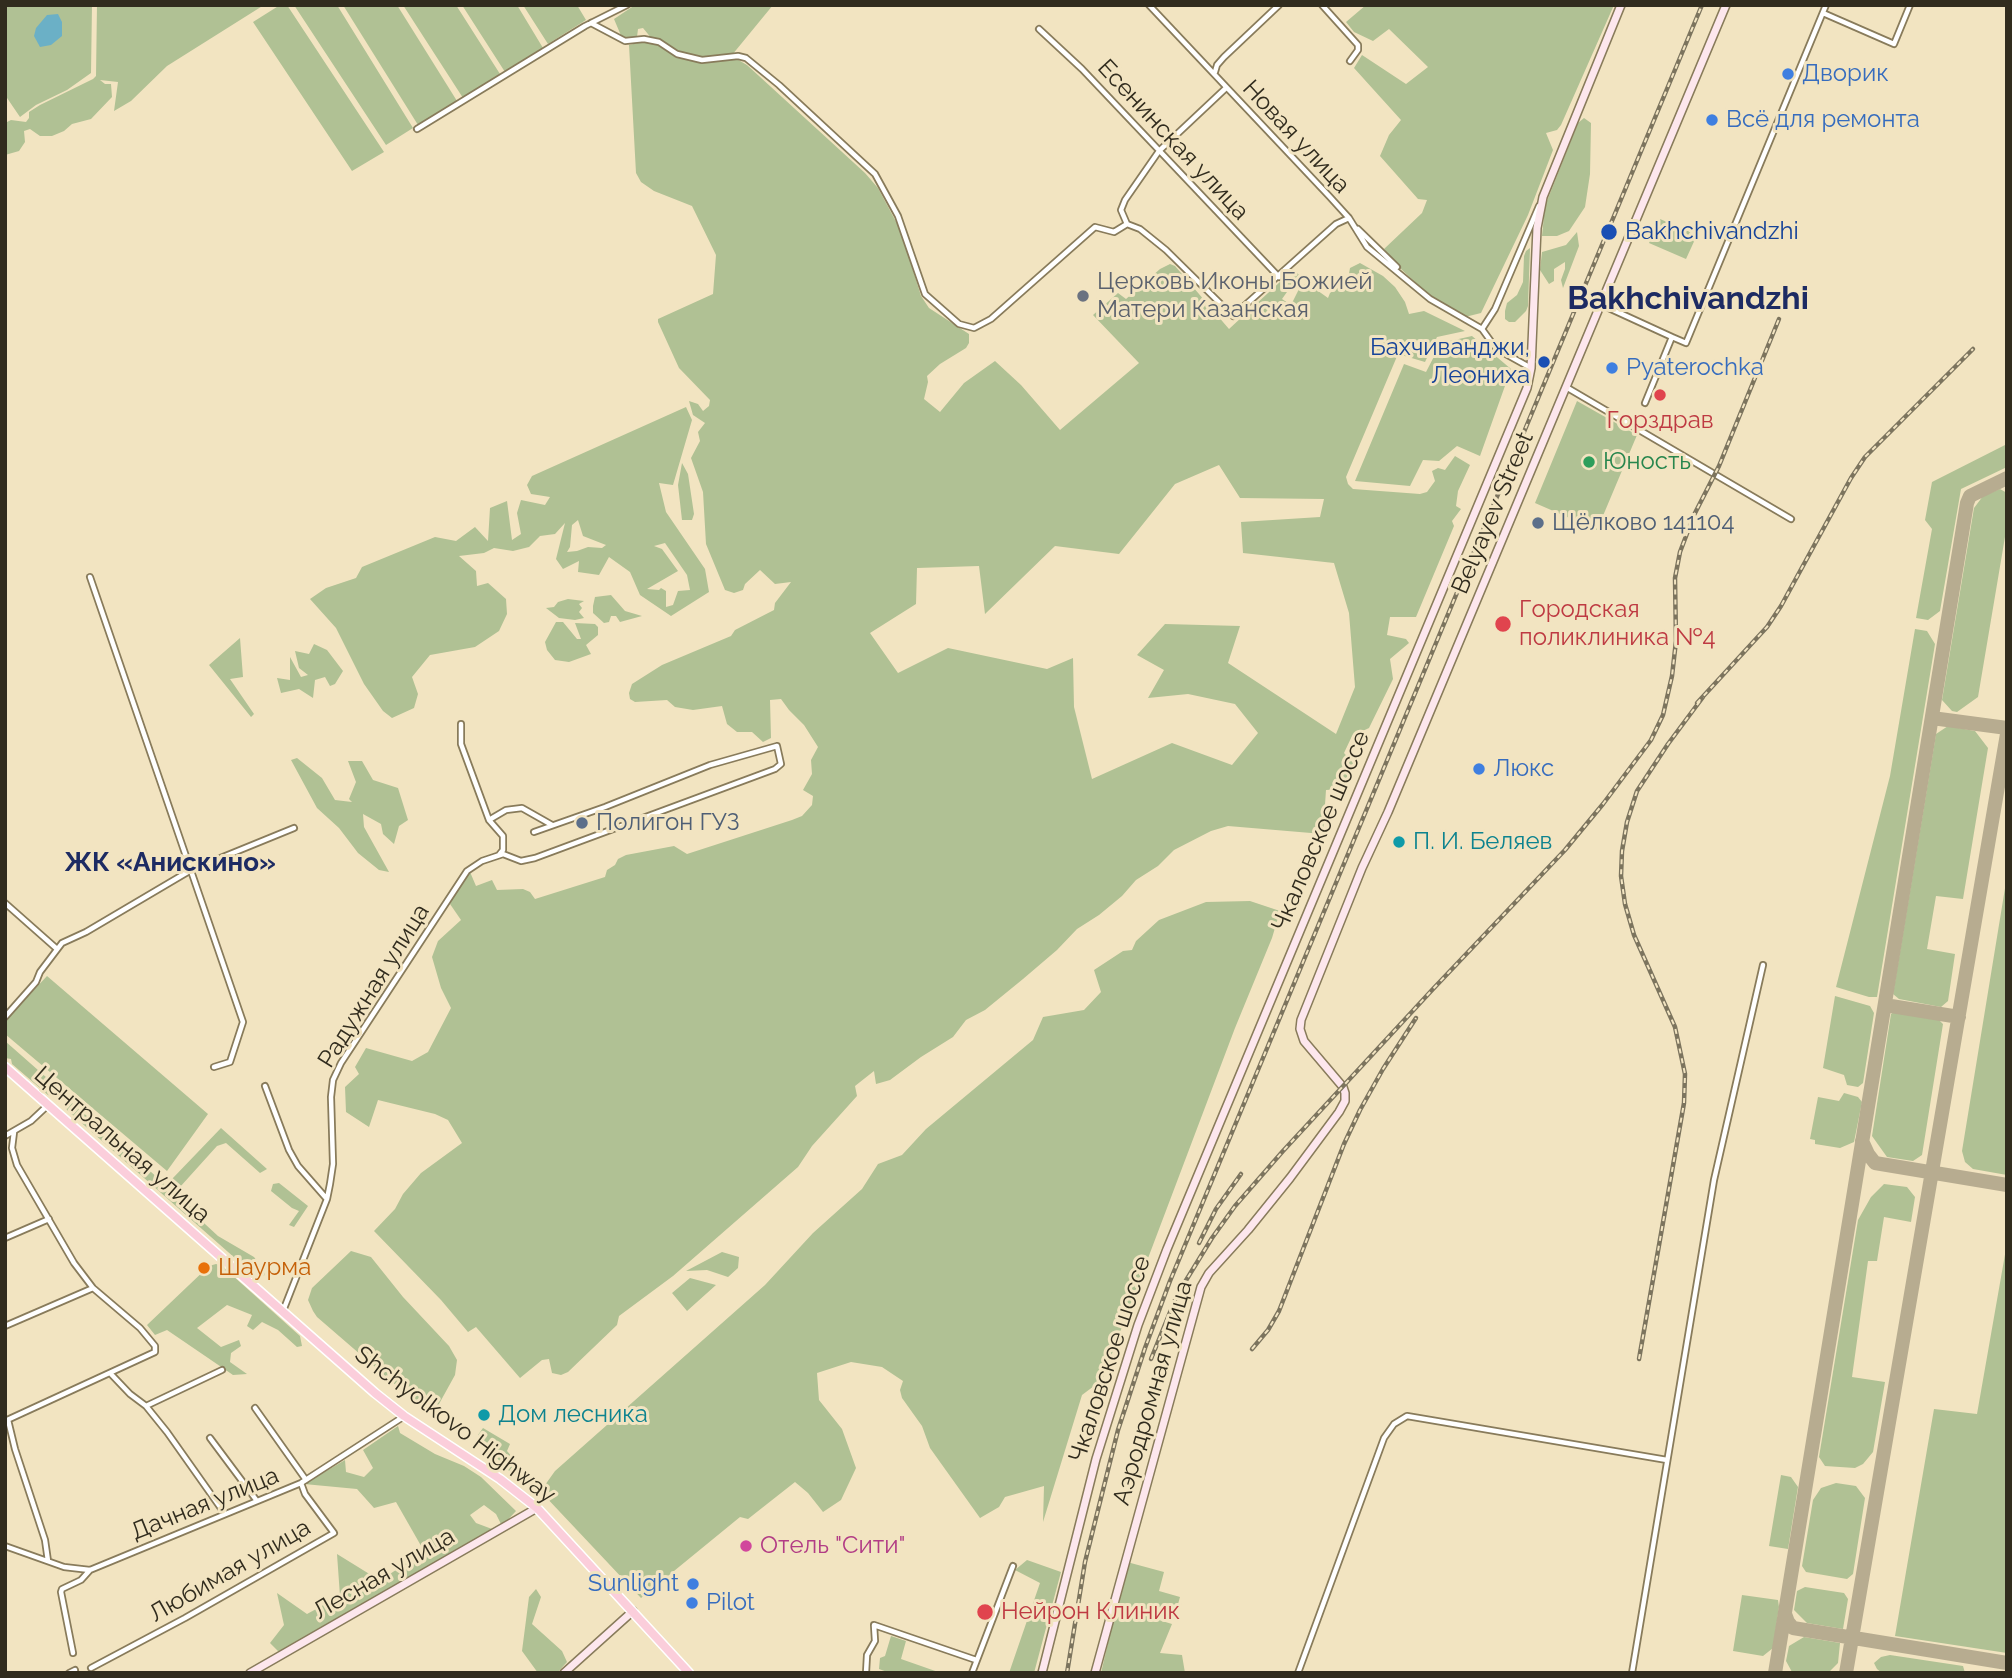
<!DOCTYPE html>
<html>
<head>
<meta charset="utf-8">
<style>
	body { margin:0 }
	#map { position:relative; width:2012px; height:1678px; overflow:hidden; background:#f2e4c1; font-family:Raleway,sans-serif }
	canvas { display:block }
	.frame { position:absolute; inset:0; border:7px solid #312c1e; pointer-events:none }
</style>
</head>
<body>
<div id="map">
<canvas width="2012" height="1678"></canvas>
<div class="frame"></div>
</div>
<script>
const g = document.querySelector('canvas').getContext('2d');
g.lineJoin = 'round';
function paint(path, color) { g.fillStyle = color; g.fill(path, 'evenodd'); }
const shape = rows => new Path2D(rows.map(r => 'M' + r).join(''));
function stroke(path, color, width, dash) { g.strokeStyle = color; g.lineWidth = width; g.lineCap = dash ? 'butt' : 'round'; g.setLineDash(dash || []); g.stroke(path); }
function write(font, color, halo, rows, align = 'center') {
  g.font = font + ' Raleway,sans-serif'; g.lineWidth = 6; g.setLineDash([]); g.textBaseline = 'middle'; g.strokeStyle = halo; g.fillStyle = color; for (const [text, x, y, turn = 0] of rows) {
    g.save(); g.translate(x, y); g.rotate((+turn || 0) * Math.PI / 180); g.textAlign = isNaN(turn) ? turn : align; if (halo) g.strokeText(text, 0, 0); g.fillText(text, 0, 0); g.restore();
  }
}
const green = shape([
	[5,5,92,5,91,73,67,90,36,105,20,117,5,95],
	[97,5,264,5,167,66,131,101,114,111,118,82,100,80,105,84,111,84,112,97,91,119,72,124,64,131,52,136,40,136,30,129,24,131,25,142,19,151,5,155,5,123,11,120,26,122,29,118,29,112,40,105,93,79,96,76],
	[280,5,287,5,384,152,352,171,253,22],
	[294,5,337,5,413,128,386,145],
	[343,5,397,5,457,101,418,125],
	[403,5,456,5,500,74,463,98],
	[462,5,517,5,543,48,505,72],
	[523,5,577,5,586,20,548,44],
	[635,5,773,5,732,55,721,54,702,59,677,53,652,39,643,28,638,29,637,37,631,39,622,38,614,19],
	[1366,5,1614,5,1561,125,1557,130,1546,133,1553,150,1528,215,1481,313,1465,317,1432,298,1402,270,1384,249,1422,213,1427,200,1418,199,1380,156,1389,135,1401,120,1354,68,1362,55,1406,84,1428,67,1389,29,1373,41,1354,32,1346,22],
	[646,41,660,44,677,55,702,61,735,58,747,65,865,173,878,188,901,231,921,296,929,308,969,334,969,343,966,348,940,364,927,376,928,382,924,399,940,412,964,383,995,361,1021,385,1060,430,1139,363,1093,315,1118,293,1126,299,1160,269,1170,264,1175,266,1229,329,1294,269,1299,275,1282,299,1291,305,1300,287,1307,283,1328,298,1330,293,1348,279,1350,268,1360,263,1383,276,1395,287,1405,302,1409,314,1424,311,1465,331,1437,337,1425,362,1398,354,1346,477,1348,484,1353,489,1420,494,1427,492,1435,481,1432,471,1438,468,1445,470,1455,456,1470,465,1458,491,1456,506,1461,509,1452,521,1454,526,1416,617,1390,617,1387,635,1406,639,1409,643,1390,659,1393,679,1369,728,1352,736,1344,753,1353,763,1342,789,1326,790,1323,834,1228,826,1211,831,1174,850,1158,866,1136,880,1122,896,1099,915,1077,929,1057,950,1023,979,985,1010,966,1020,953,1037,921,1057,890,1080,876,1084,874,1071,855,1086,857,1096,812,1146,798,1167,673,1276,619,1316,617,1325,568,1372,561,1375,552,1373,549,1359,542,1360,520,1378,476,1327,468,1332,441,1300,374,1231,395,1209,403,1194,421,1173,462,1143,448,1120,435,1114,378,1100,369,1127,346,1112,345,1087,359,1074,355,1067,366,1048,412,1061,428,1052,451,1008,441,988,432,957,438,941,461,920,450,904,465,876,470,872,476,886,492,880,497,890,523,889,530,892,535,899,605,877,607,870,615,865,618,859,626,855,674,846,687,854,792,820,802,816,812,805,813,796,803,790,812,774,811,760,818,747,804,725,789,710,781,699,770,700,771,738,763,742,752,732,737,732,727,724,722,706,693,710,675,707,667,700,635,702,630,699,629,693,632,684,662,665,731,636,735,630,774,610,775,603,791,582,775,584,760,570,745,584,743,590,734,593,725,590,706,544,703,492,691,458,700,441,698,432,705,423,693,415,689,401,698,404,703,411,709,406,710,400,679,368,658,322,658,319,713,294,716,255,692,206,654,191,641,182,636,173,629,45],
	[1219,465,1240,498,1324,499,1320,517,1241,522,1243,553,1334,563,1349,613,1355,687,1336,734,1228,663,1240,626,1165,624,1137,655,1164,670,1148,698,1188,694,1235,704,1258,733,1232,765,1172,743,1092,779,1074,707,1073,658,1047,669,948,648,898,673,870,633,916,604,917,568,979,566,985,614,1055,546,1119,554,1175,484],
	[1584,118,1591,123,1590,174,1585,207,1569,231,1557,236,1542,236,1545,206,1578,123],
	[1660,219,1697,235,1686,259,1649,243],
	[1577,232,1579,246,1563,288,1561,280,1565,269,1565,262,1554,269,1554,281,1549,284,1540,270,1542,252,1566,245],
	[1530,248,1528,306,1526,311,1515,322,1509,322,1505,319,1505,311,1507,303,1517,295,1523,282,1524,256,1526,251],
	[1472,336,1511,369,1480,456,1457,446,1439,461,1423,460,1410,486,1355,481,1404,364,1426,372,1441,343],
	[1577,401,1637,435,1597,530,1535,503],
	[686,407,692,420,673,485,659,483,666,512,705,569,709,592,671,616,640,595,630,572,609,557,599,575,578,572,579,561,563,569,556,559,565,523,555,534,540,536,529,547,513,551,494,548,484,553,459,556,476,571,477,586,488,583,506,599,507,614,499,631,475,647,430,655,412,677,418,694,414,708,392,718,383,711,364,684,336,628,310,599,326,588,356,578,362,567,435,537,456,541,475,527,488,541,490,508,507,501,512,540,521,534,517,513,521,500,545,505,550,497,531,494,527,485,532,476],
	[578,520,583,536,606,545,602,548,588,547,577,551,567,552,570,547,572,525],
	[665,543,687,575,690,590,678,591,673,605,666,607,666,591,661,588,659,590,647,589,678,571,662,549,654,546],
	[2007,444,2007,467,1961,489,1940,611,1928,620,1916,618,1932,529,1925,520,1932,482],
	[682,463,688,474,694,514,692,520,682,520,678,485],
	[2000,489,2007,493,2007,525,1978,697,1957,712,1952,711,1942,700,1974,508,1983,496],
	[611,595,625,611,642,616,620,622,616,616,611,616,609,622,604,623,593,613,593,606,595,597],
	[568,599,584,601,579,604,582,608,579,612,584,618,575,620,559,618,546,608,554,607,558,602],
	[556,622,563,622,577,639,581,639,575,623,595,624,598,627,598,635,586,645,591,654,569,662,555,660,547,650,545,642],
	[1915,629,1927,631,1935,644,1877,997,1869,997,1836,987,1890,776],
	[240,638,243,677,230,679,254,714,251,717,209,665],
	[314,644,327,650,343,671,335,684,330,686,325,677,315,680,313,698,299,689,281,693,277,678,290,680,290,657,301,677,308,675,299,668,295,651,309,654],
	[1948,726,1975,731,1988,748,1963,899,1936,896,1927,949,1955,954,1948,1001,1941,1007,1899,999,1893,994,1936,734],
	[297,758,322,778,335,800,352,802,349,799,356,782,348,761,362,761,373,780,398,788,408,820,399,826,394,844,383,834,381,824,363,814,364,827,389,872,379,870,358,853,339,828,317,808,291,760],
	[2007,876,2007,1175,1973,1169,1965,1162,1962,1151],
	[1250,901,1280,911,1272,938,1235,1028,1102,1380,1082,1395,1043,1522,1044,1486,1005,1497,999,1507,980,1518,930,1448,922,1426,902,1398,900,1390,903,1381,882,1367,851,1362,817,1373,819,1400,842,1429,856,1468,841,1500,823,1512,808,1493,795,1482,748,1519,740,1517,641,1598,543,1494,545,1485,555,1471,765,1285,813,1233,862,1189,878,1164,902,1155,926,1129,1033,1040,1043,1017,1084,1010,1101,992,1094,970,1123,951,1132,950,1136,941,1159,920,1206,902],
	[47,976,208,1114,167,1171,5,1034,5,1021],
	[1835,996,1870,1006,1874,1013,1863,1083,1858,1087,1847,1085,1844,1075,1823,1068],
	[1895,1011,1938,1019,1943,1024,1922,1155,1913,1161,1887,1157,1872,1136,1891,1014],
	[5,1041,55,1085,56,1093,52,1096,48,1095,12,1064,11,1059,5,1058],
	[1844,1093,1858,1097,1862,1102,1854,1142,1840,1148,1815,1144,1815,1140,1810,1139,1818,1097,1839,1101],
	[66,1101,72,1103,198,1213,205,1224,218,1236,254,1257,265,1272,264,1276,236,1259,68,1111,64,1106],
	[221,1128,267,1169,260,1173,226,1143,217,1146,180,1187,177,1186,172,1179],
	[279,1183,308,1206,294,1227,289,1225,299,1211,292,1208,271,1191,273,1184],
	[1884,1184,1907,1187,1915,1197,1911,1222,1884,1217,1877,1261,1868,1261,1852,1377,1885,1382,1873,1452,1863,1464,1855,1468,1825,1466,1819,1457,1858,1220,1871,1197],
	[2007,1243,2007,1653,1895,1636,1934,1409,1977,1414],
	[351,1251,371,1257,403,1297,449,1346,457,1360,455,1375,434,1413,427,1412,317,1317,313,1311,308,1300,312,1288],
	[722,1252,739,1257,738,1268,728,1277,707,1270,686,1271],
	[216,1264,222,1266,300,1336,302,1346,297,1347,278,1330,262,1322,253,1330,247,1326,252,1315,227,1305,197,1328,221,1347,239,1340,241,1346,231,1353,230,1362,247,1374,233,1375,167,1330,155,1335,147,1325,209,1266],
	[690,1278,716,1285,687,1311,672,1293],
	[398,1426,400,1433,435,1454,464,1466,481,1477,516,1511,502,1526,496,1514,484,1505,470,1515,476,1523,492,1529,490,1533,442,1558,279,1652,270,1643,284,1625,277,1593,307,1614,340,1596,337,1554,371,1575,384,1578,424,1551,396,1502,374,1508,357,1489,304,1484,345,1460,346,1472,364,1477,373,1468,363,1450],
	[483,1428,510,1444,507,1451,522,1468,511,1473,480,1440,478,1435],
	[1781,1475,1791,1477,1798,1487,1788,1549,1769,1546],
	[1836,1483,1856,1486,1865,1498,1853,1574,1847,1579,1806,1572,1802,1566,1813,1500,1821,1488],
	[1027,1560,1061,1572,1034,1673,1009,1673,1040,1583,1015,1570],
	[1127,1562,1164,1572,1159,1591,1180,1597,1175,1615,1151,1608,1149,1617,1172,1624,1160,1653,1182,1655,1185,1673,1101,1673],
	[1805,1587,1844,1593,1848,1599,1843,1629,1807,1623,1794,1610,1797,1591],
	[536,1589,541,1597,532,1624,562,1651,567,1662,557,1673,538,1673,522,1651,529,1597],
	[1742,1595,1778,1600,1779,1607,1773,1648,1763,1656,1733,1651],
	[891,1636,906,1641,901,1659,941,1673,890,1673,879,1669,880,1658,885,1656],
	[1804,1637,1840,1643,1838,1663,1828,1673,1792,1672,1786,1661,1789,1646],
	[1890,1655,1963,1666,1965,1673,1882,1673,1877,1669,1874,1663,1881,1657]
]);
const water = shape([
	[58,14,62,22,62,36,51,45,40,47,34,36,36,28,47,15]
]);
const taxiway = shape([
	[1932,718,2007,728],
	[1885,1005,1959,1017],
	[1862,1141,1868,1154,1875,1163,2007,1185],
	[1785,1614,1788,1622,1793,1628,2007,1663],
	[1775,1673,1967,503,1970,496,2007,478],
	[1846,1673,2007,734]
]);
const street = shape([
	[1149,5,1329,196,1349,218,1367,247,1430,299,1482,329,1495,347,1504,353,1531,368],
	[1322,5,1358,45,1358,50,1350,61],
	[1823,13,1894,44,1910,5],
	[591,23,625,41,644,39,659,42,677,54,702,60,738,56,746,58,779,85,875,174,898,216,925,294,959,324,974,328,991,319,1095,227,1114,232,1127,224],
	[1039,29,1082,69,1279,277],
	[1215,72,1217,65,1224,57,1279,5],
	[417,129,585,26,627,5],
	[1127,224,1140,229,1166,250,1233,316,1336,224,1349,218],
	[1127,224,1121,210,1125,200,1159,151,1226,88],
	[1358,229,1397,267],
	[1600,304,1672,337],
	[1482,329,1495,309,1539,206],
	[1566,387,1791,519],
	[1645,403,1672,337,1686,343,1826,5],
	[90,577,243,1022,230,1062,214,1067],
	[461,724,461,744,489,820,503,836,503,850,499,855],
	[489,820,506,810,522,808,552,825],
	[5,903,57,949],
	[5,1017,36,982,40,972,62,943,86,932,191,870,294,828],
	[265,1086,289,1150,298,1166,326,1198],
	[5,1136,31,1121,47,1106],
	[5,1238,49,1219],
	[283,1311,327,1199,330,1184,333,1164,331,1097,333,1080,341,1063,467,871,482,861,503,854,521,861,535,858,775,769,781,764,777,746,710,765,605,807,534,832],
	[5,1326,93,1288],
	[110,1373,130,1394,146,1406,167,1432,225,1514],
	[146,1406,222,1370],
	[255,1408,306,1480],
	[8,1420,15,1449,45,1540,48,1561],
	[5,1421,155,1352,155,1346,140,1328,93,1288,74,1263,17,1165,12,1148,14,1132],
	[210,1438,257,1501],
	[5,1546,64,1567,90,1570,301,1483,403,1417],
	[73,1653,61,1592,62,1589,81,1580,90,1570],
	[91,1668,185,1618,334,1533,305,1494,301,1483],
	[69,1673,75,1670],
	[866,1673,867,1655,875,1641,874,1625,976,1660],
	[972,1673,1013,1566],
	[1298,1673,1384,1438,1394,1424,1407,1416,1667,1460],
	[1632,1673,1714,1180,1763,965]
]);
const secondary = shape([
	[250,1673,537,1508],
	[564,1673,633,1611],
	[1042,1673,1096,1459,1138,1325,1167,1249,1527,388,1531,368,1537,228,1543,197,1621,5],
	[1095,1673,1201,1287,1209,1273,1248,1230,1290,1178,1339,1112,1345,1101,1345,1093,1343,1087,1304,1041,1300,1029,1301,1020,1362,868,1388,812,1726,5]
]);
const primary = shape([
	[5,1067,375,1393,404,1416,500,1479,537,1508,689,1673]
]);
const rail = shape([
	[1697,703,1767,627,1781,606,1851,478,1865,457,1973,349],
	[1199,1243,1216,1209,1241,1174],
	[1252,1349,1268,1330,1279,1311,1344,1144,1360,1110,1383,1069,1416,1018],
	[1151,1359,1177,1295,1212,1238,1235,1206,1283,1151,1433,989,1565,850,1603,804,1651,740,1663,715,1672,676,1676,641,1675,578,1680,552,1694,515,1719,466,1779,319],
	[1639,1359,1684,1103,1685,1074,1675,1027,1634,935,1625,904,1621,876,1622,851,1627,822,1637,791,1668,744,1703,697],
	[1067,1673,1085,1562,1118,1430,1145,1348,1170,1281,1702,5]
]);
const markers = [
	[1788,74,7,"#3f7fe0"],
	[1712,120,7,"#3f7fe0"],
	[1609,232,9,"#1a4fb4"],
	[1083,296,7,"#6b7280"],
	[1544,362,7,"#1a4fb4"],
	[1612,368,7,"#3f7fe0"],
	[1660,395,7,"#e0444e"],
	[1589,462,7,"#2e9e5b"],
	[1538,523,7,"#5c6f8a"],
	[1503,624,9,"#e0444e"],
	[1479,769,7,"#3f7fe0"],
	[582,823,7,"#5c6f8a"],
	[1399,842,7,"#0f9aa8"],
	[204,1268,7,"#e8710a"],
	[484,1415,7,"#0f9aa8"],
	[746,1546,7,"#d1479c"],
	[693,1584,7,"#3f7fe0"],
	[692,1603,7,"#3f7fe0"],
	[985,1612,9,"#e0444e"]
];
const shopNames = [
	["Дворик",1802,74],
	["Всё для ремонта",1726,120],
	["Pyaterochka",1626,368],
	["Люкс",1493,769],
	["Sunlight",679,1584,"right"],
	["Pilot",706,1603]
];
const streetNames = [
	["Новая улица",1296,137,47],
	["Есенинская улица",1173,140,47],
	["Belyayev Street",1493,513,-67],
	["Чкаловское шоссе",1321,831,-67],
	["Радужная улица",374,986,-58],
	["Центральная улица",122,1145,41],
	["Чкаловское шоссе",1110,1359,-72],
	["Аэродромная улица",1153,1393,-74],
	["Shchyolkovo Highway",455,1425,37],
	["Дачная улица",205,1504,-22],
	["Любимая улица",230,1571,-30],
	["Лесная улица",384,1574,-30]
];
const transitNames = [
	["Bakhchivandzhi",1625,232],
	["Бахчиванджи,",1530,348,"right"],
	["Леониха",1530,376,"right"]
];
const worshipNames = [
	["Церковь Иконы Божией",1097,282],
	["Матери Казанская",1097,310]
];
const healthNames = [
	["Горздрав",1660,421,"center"],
	["Городская",1519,610],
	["поликлиника №4",1519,638],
	["Нейрон Клиник",1001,1612]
];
const leisureNames = [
	["Юность",1603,462]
];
const serviceNames = [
	["Щёлково 141104",1552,523],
	["Полигон ГУЗ",596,823]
];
const cultureNames = [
	["П. И. Беляев",1413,842],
	["Дом лесника",498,1415]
];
const foodNames = [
	["Шаурма",218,1268]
];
const hotelNames = [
	["Отель \"Сити\"",760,1546]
];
const neighbourhoodNames = [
	["ЖК «Анискино»",170,863]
];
const districtNames = [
	["Bakhchivandzhi",1688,299]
];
paint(green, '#b0c194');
paint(water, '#6bb0c6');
stroke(taxiway, '#b7ac90', 14);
stroke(street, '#887b5b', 8);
stroke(secondary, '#887b5b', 10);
stroke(primary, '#fff', 11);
stroke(street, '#fff', 4.5);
stroke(secondary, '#fde7ed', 7);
stroke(primary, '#fbcedb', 8);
stroke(rail, '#7c745e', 4.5);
stroke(rail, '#f2e4c1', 2, [5]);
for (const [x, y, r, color] of markers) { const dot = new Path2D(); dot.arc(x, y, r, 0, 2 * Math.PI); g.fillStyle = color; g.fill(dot); stroke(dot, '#f2e4c1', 2.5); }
write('24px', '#366cbe', '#f2e4c1', shopNames, 'left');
write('24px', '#312c1e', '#f2e4c1', streetNames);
write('24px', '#164399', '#f2e4c1', transitNames, 'left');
write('24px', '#5b616d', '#f2e4c1', worshipNames, 'left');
write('24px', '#be3a42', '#f2e4c1', healthNames, 'left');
write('24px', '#27864d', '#f2e4c1', leisureNames, 'left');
write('24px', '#4e5e75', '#f2e4c1', serviceNames, 'left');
write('24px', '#0d838f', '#f2e4c1', cultureNames, 'left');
write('24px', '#c56008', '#f2e4c1', foodNames, 'left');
write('24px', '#b23c85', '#f2e4c1', hotelNames, 'left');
write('bold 26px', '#1d2b63', '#f2e4c1', neighbourhoodNames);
write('bold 32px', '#1d2b63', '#f2e4c1', districtNames);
</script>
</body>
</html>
